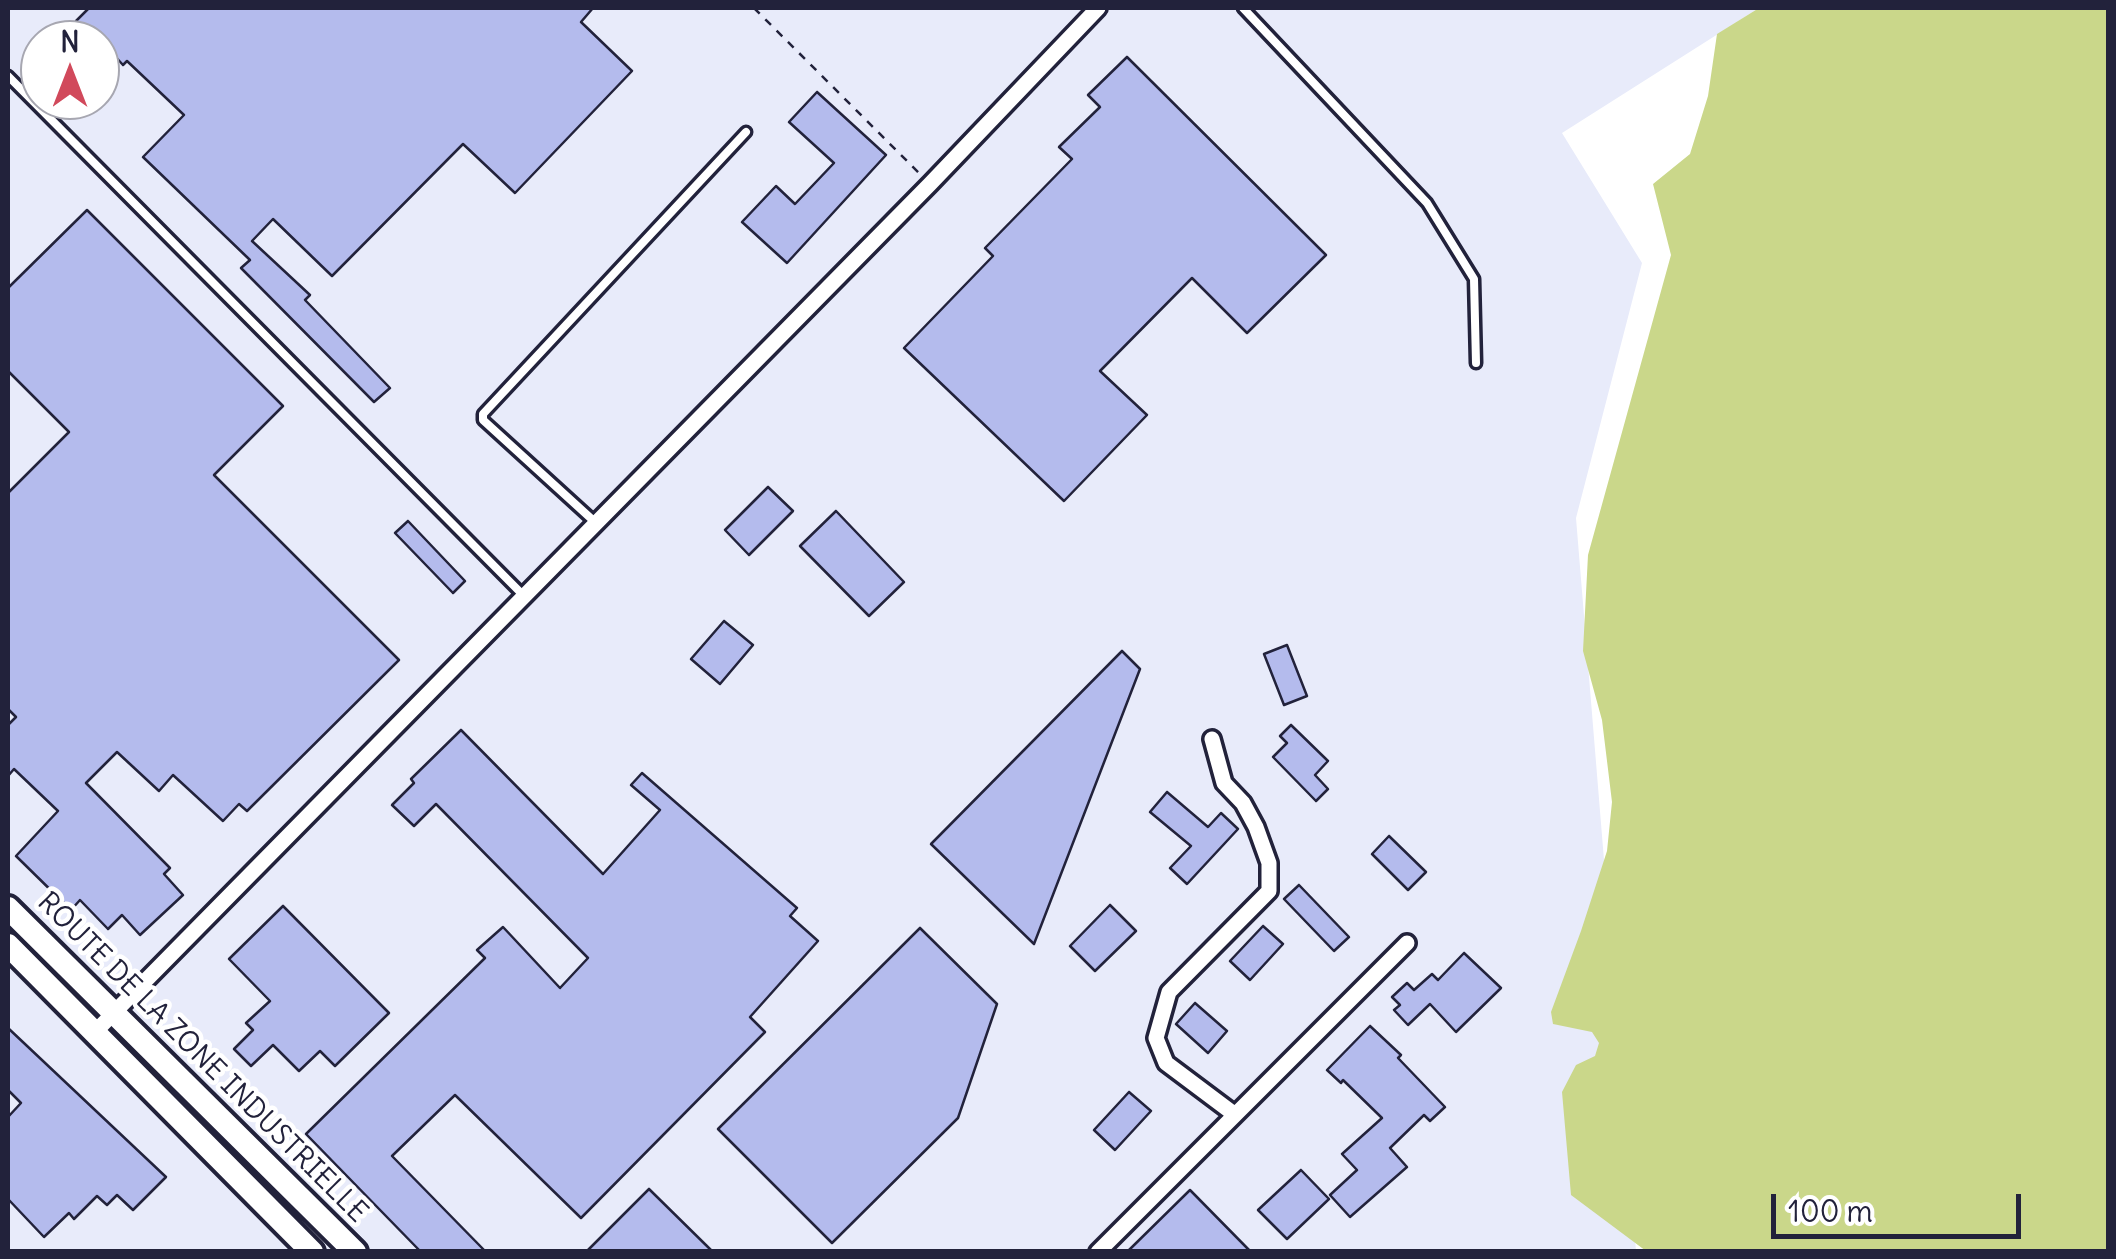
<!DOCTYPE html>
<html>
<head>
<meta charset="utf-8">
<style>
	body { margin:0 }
	#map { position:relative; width:2116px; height:1259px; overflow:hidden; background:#fff; font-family:Delius,sans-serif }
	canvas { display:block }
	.frame { position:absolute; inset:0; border:10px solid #22223b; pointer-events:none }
	.north { position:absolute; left:20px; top:20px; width:100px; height:100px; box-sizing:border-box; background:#fff; border:2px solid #a7a7b1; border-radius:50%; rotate:0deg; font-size:28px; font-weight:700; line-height:40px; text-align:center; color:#22223b }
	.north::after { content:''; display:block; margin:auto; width:35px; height:45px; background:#d1495b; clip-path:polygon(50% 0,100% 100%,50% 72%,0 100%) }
	.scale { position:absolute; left:1771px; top:1194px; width:250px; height:45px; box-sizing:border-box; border:5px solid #22223b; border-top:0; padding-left:12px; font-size:30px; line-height:35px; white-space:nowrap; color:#22223b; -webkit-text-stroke:8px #fff; paint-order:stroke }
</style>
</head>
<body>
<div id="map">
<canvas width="2116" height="1259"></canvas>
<div class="frame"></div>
<div class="north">N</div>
<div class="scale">100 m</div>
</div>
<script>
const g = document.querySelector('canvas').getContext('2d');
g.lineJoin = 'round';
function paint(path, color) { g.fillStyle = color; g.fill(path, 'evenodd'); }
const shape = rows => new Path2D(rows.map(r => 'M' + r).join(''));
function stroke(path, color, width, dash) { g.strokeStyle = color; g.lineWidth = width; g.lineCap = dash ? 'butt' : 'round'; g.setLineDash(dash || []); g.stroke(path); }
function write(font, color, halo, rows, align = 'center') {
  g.font = font + ' Delius,sans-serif'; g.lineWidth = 9; g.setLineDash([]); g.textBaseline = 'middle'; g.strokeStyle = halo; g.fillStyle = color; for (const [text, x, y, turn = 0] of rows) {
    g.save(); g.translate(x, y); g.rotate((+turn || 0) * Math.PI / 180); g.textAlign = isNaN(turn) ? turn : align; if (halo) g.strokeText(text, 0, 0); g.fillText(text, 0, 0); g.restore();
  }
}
const built = shape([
	[8,8,1759,8,1562,133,1642,263,1576,518,1636,1251,8,1251],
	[40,40,100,40,100,100,40,100]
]);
const green = shape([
	[1759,8,2108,8,2108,1251,1646,1251,1571,1195,1562,1092,1576,1065,1595,1056,1599,1043,1592,1032,1553,1024,1551,1012,1581,931,1607,851,1612,802,1602,720,1583,651,1588,555,1671,255,1653,184,1690,154,1708,96,1717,34]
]);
const building = shape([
	[89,8,593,8,581,22,632,71,515,193,463,144,332,276,273,219,252,241,310,295,305,300,390,388,374,402,241,268,250,260,143,157,184,115,127,61,123,65,100,40,76,21,89,8],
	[1127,57,1326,255,1247,333,1192,278,1100,371,1147,415,1064,501,904,348,993,256,985,248,1072,159,1059,147,1100,107,1088,95,1127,57],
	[817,92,886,155,787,263,742,222,776,186,795,204,834,163,789,122,817,92],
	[87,210,283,406,214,475,399,660,247,811,239,804,223,821,173,775,159,791,117,752,86,783,170,868,164,874,183,895,140,935,122,915,108,929,80,900,71,910,16,856,58,811,14,769,8,776,8,725,16,717,8,709,8,493,69,432,8,371,8,288,87,210],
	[768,487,793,511,749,555,725,530,768,487],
	[836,511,904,582,869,616,800,546,836,511],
	[408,521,465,581,453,593,395,533,408,521],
	[724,621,753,645,720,684,691,659,724,621],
	[1287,645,1307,696,1284,705,1264,654,1287,645],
	[1122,651,1140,669,1034,944,931,844,1122,651],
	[1291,725,1328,761,1315,775,1328,789,1316,801,1273,757,1287,743,1280,736,1291,725],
	[461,730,603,874,660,810,631,785,642,773,797,908,790,916,818,941,750,1017,765,1032,581,1218,455,1095,392,1156,486,1252,421,1252,306,1134,485,958,477,950,503,927,560,988,588,958,436,804,414,826,392,805,414,783,411,779,461,730],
	[1167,792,1208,827,1221,813,1238,829,1187,884,1170,868,1191,846,1150,812,1167,792],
	[1389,836,1426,872,1408,890,1372,854,1389,836],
	[1299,885,1349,937,1334,951,1284,899,1299,885],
	[1110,905,1136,931,1095,971,1070,946,1110,905],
	[283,906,389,1013,335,1066,320,1051,299,1071,273,1045,251,1066,234,1049,253,1030,246,1023,270,1001,229,959,283,906],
	[1263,926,1283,944,1250,980,1230,961,1263,926],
	[920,928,997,1004,958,1118,832,1243,718,1129,920,928],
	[1464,953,1501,988,1456,1032,1430,1004,1408,1025,1394,1010,1400,1005,1392,997,1407,983,1414,990,1432,974,1438,980,1464,953],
	[1195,1003,1227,1031,1208,1053,1176,1024,1195,1003],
	[1370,1026,1401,1055,1398,1058,1445,1107,1430,1121,1424,1115,1390,1148,1407,1167,1350,1217,1330,1195,1357,1170,1342,1154,1382,1118,1343,1080,1341,1083,1327,1070,1370,1026],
	[8,1028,166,1177,133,1210,117,1195,107,1205,97,1196,74,1219,69,1213,44,1237,8,1199,8,1117,21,1103,8,1090,8,1028],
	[1129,1092,1151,1111,1115,1150,1094,1130,1129,1092],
	[1301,1170,1329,1199,1287,1239,1258,1210,1301,1170],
	[649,1189,713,1252,586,1252,649,1189],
	[1190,1190,1251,1252,1127,1252,1190,1190]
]);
const path = shape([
	[754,8,919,173]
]);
const lane = shape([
	[1243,8,1427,203,1474,279,1476,363],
	[8,76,524,596],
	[596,523,483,420,483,414,746,132]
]);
const street = shape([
	[1212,739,1224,783,1243,803,1256,827,1269,863,1269,891,1169,992,1156,1038,1166,1063,1234,1114],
	[95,1032,930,184,1098,8],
	[1098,1252,1407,943]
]);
const secondary = shape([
	[8,908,355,1252],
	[8,945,312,1252]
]);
const streetNames = [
	["ROUTE DE LA ZONE INDUSTRIELLE",202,1058,45]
];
paint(built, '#e8ebfa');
paint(green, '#cad78a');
paint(building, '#b4bbed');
stroke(building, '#22223b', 2.5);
stroke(lane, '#22223b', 15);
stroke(street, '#22223b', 22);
stroke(secondary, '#22223b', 30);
stroke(path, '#22223b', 2.5, [8, 8]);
stroke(lane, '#fff', 8);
stroke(street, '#fff', 15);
stroke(secondary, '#fff', 22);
write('28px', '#22223b', '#fff', streetNames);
</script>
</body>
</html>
